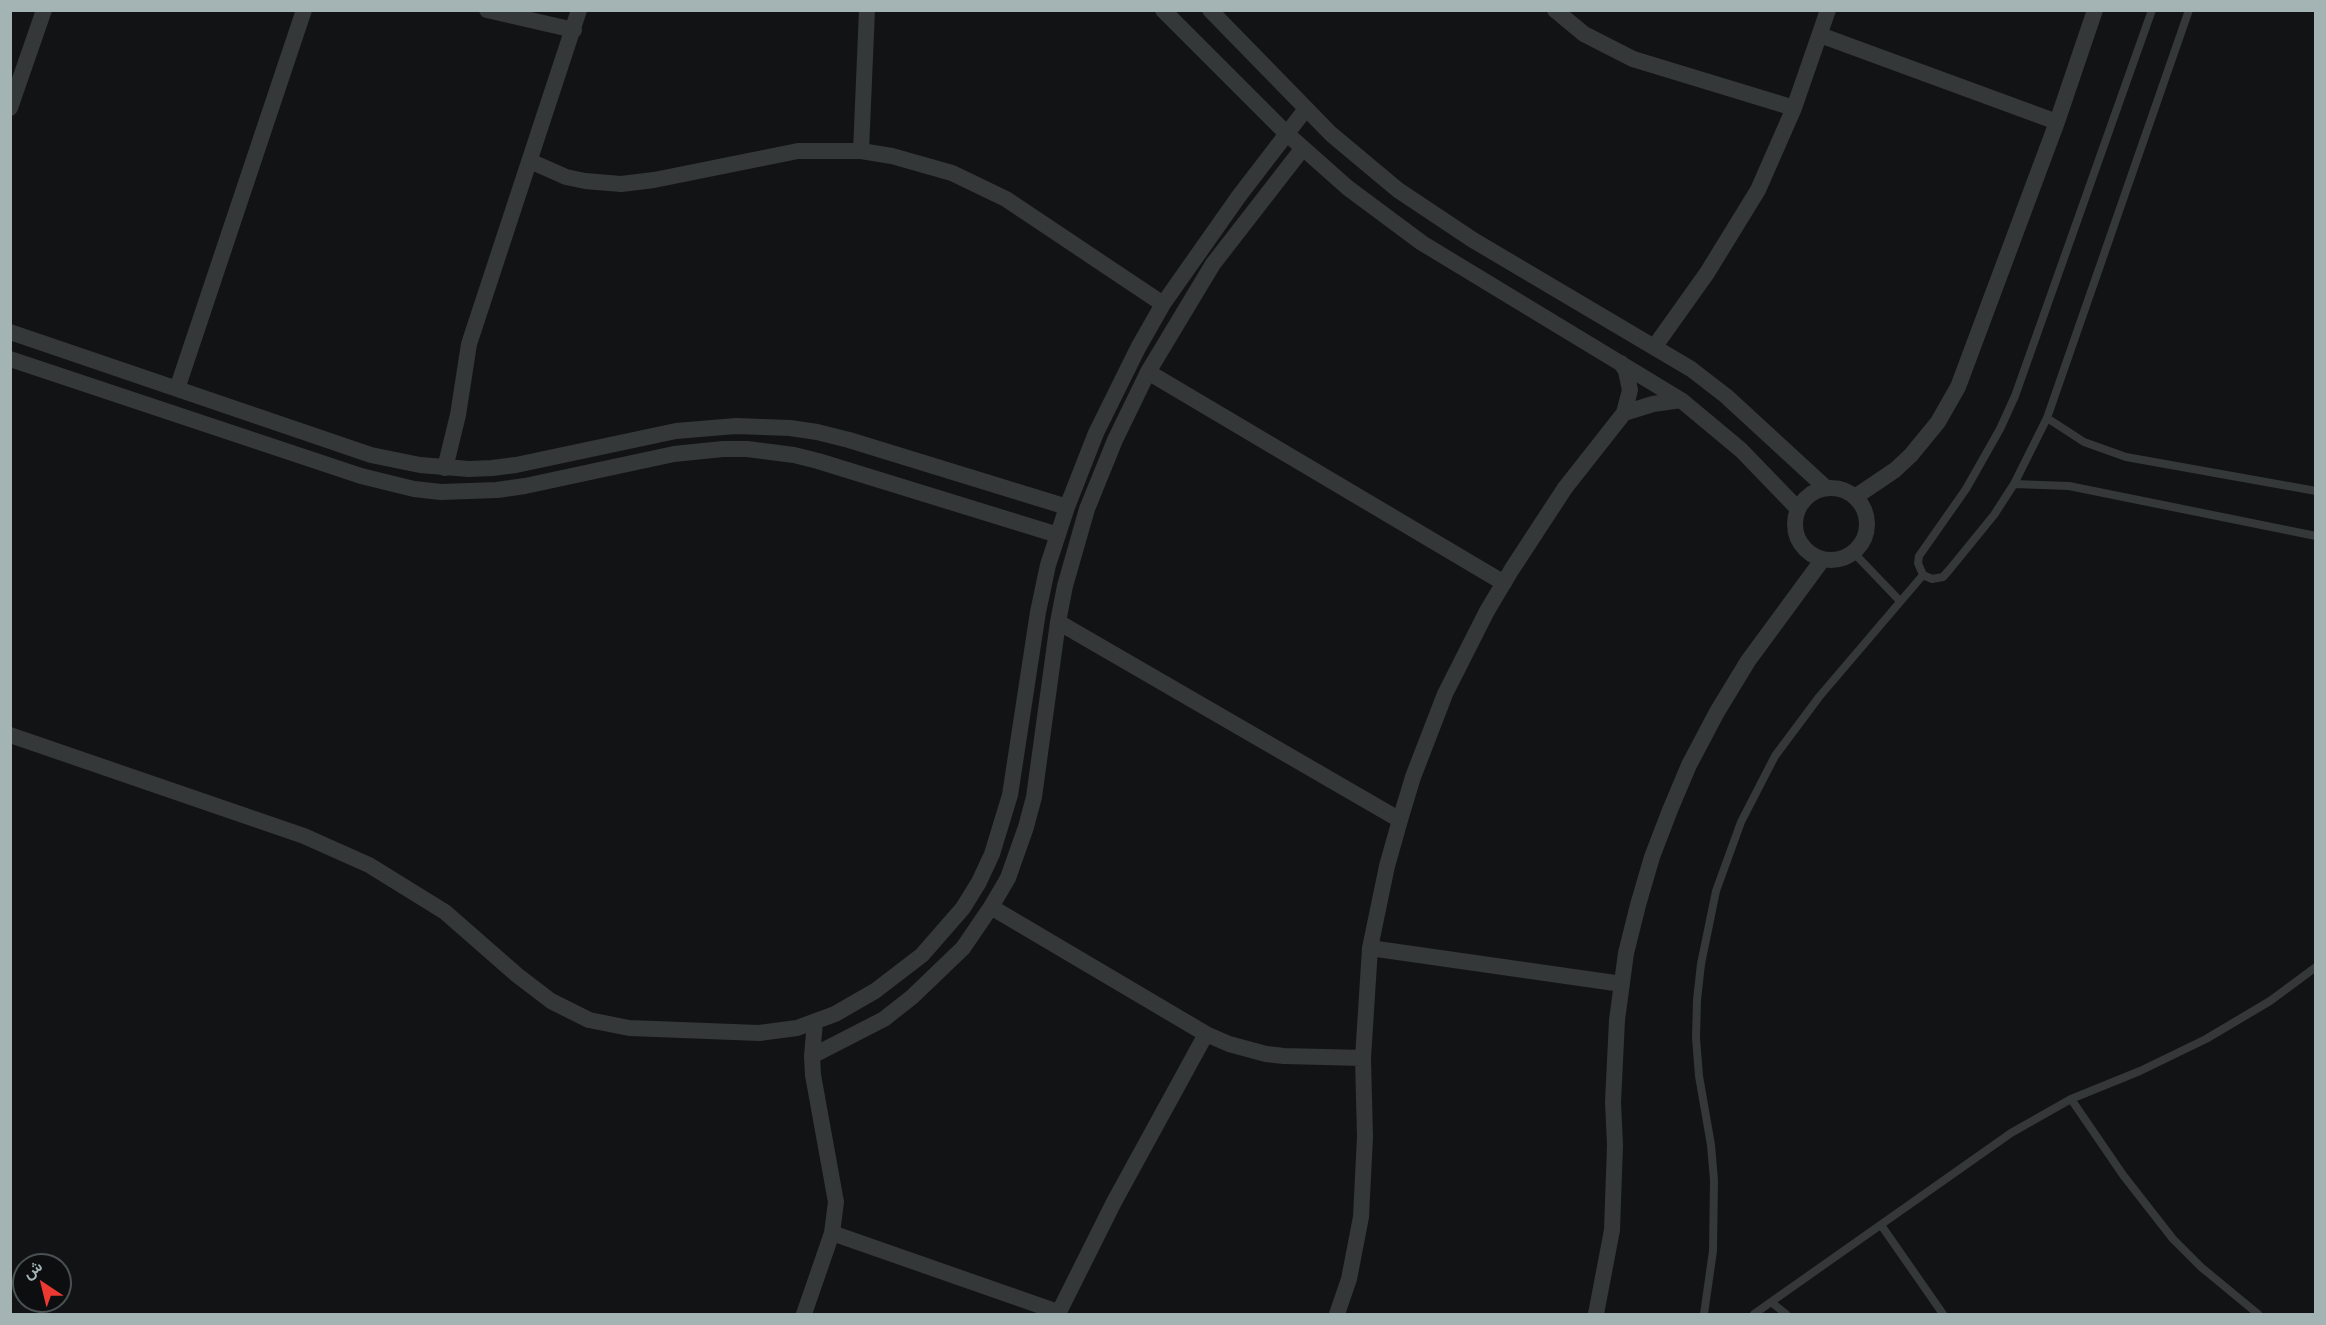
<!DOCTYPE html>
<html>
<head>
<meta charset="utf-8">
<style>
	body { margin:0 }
	#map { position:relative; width:2326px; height:1325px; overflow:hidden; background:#121314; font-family:"Source Sans 3",Vazirmatn,sans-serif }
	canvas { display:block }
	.frame { position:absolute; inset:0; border:12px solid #a4b3b4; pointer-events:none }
	.north { position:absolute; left:12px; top:1253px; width:60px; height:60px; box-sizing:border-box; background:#0d0e0f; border:2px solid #495051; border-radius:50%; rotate:325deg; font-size:16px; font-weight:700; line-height:24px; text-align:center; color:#a4b3b4 }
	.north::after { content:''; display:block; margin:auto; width:21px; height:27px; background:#ec3a33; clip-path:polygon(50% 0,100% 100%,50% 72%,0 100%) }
</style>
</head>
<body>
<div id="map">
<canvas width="2326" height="1325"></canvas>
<div class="frame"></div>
<div class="north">ش</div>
</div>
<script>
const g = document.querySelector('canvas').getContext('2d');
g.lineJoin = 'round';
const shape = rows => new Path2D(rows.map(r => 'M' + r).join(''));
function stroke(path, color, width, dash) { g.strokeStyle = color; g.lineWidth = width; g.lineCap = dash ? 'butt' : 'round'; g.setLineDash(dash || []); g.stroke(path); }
const service = shape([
	[2152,10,2015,396,2000,429,1966,489,1919,556,1918,563,1923,575,1932,579,1943,577,1950,569,1994,515,2014,484,2047,418,2189,10],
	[2047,418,2084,442,2126,457,2316,491],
	[2014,484,2069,486,2316,536],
	[1853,552,1900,601],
	[2071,1099,2123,1175,2173,1239,2201,1267,2258,1314],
	[1881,1225,1943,1314],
	[1771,1302,1786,1314],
	[1704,1314,1713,1251,1714,1180,1711,1145,1699,1076,1696,1038,1697,1000,1701,964,1716,891,1741,822,1775,756,1819,697,1923,575],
	[1754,1314,2011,1133,2071,1099,2140,1071,2206,1039,2270,1001,2316,967]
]);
const minor = shape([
	[487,10,574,30],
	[1163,10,1286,133,1348,188,1422,243,1681,400,1741,450,1798,509],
	[1210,10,1331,134,1398,190,1473,240,1691,369,1726,396,1826,488],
	[1555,10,1584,34,1633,59,1794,108],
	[1820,35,2057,122],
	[10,108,44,10],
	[861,151,867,10],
	[530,161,566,177,585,181,621,184,654,180,798,151,861,151,892,156,952,173,1006,199,1163,304],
	[10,332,371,455,420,465,469,469,492,468,516,465,676,431,736,426,790,428,817,432,849,440,1067,507],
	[1655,346,1707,273,1758,190,1794,108,1828,10],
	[10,359,361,476,414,489,441,492,497,490,525,486,674,454,723,449,747,449,794,455,818,461,1058,535],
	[1148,372,1504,583],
	[177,389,304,10],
	[1624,413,1653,404,1681,400],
	[445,468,458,415,469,344,579,10],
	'1795 524a36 36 0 1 1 72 0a36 36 0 1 1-72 0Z',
	[1855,497,1895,470,1911,455,1938,422,1958,387,2057,122,2095,10],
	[1058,622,1400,820],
	[10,735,304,836,369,865,445,912,517,975,551,1001,589,1020,629,1028,759,1033,797,1028,835,1014,875,991,922,955,963,908,979,882,992,854,1010,795,1038,612,1048,565,1067,507,1096,433,1138,348,1163,304,1239,196,1305,110],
	[991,907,1206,1034,1229,1044,1266,1054,1284,1056,1363,1058],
	[1370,948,1622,984],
	[812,1056,884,1019,912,997,963,948,991,907,1008,878,1026,827,1034,797,1058,622,1065,586,1087,509,1115,440,1148,372,1213,264,1303,148],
	[832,1233,1058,1312],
	[804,1314,832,1233,836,1202,813,1075,812,1056,815,1022],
	[1058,1314,1114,1202,1206,1034],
	[1337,1314,1349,1279,1361,1217,1365,1137,1363,1058,1370,948,1387,866,1400,820,1413,777,1445,694,1487,611,1512,569,1565,488,1624,413,1630,390,1626,371,1621,363],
	[1596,1314,1612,1230,1615,1145,1613,1102,1617,1020,1626,953,1638,905,1652,857,1670,810,1689,765,1717,712,1748,661,1823,559]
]);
stroke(service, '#343839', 8);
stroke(minor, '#343839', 16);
</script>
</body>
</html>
